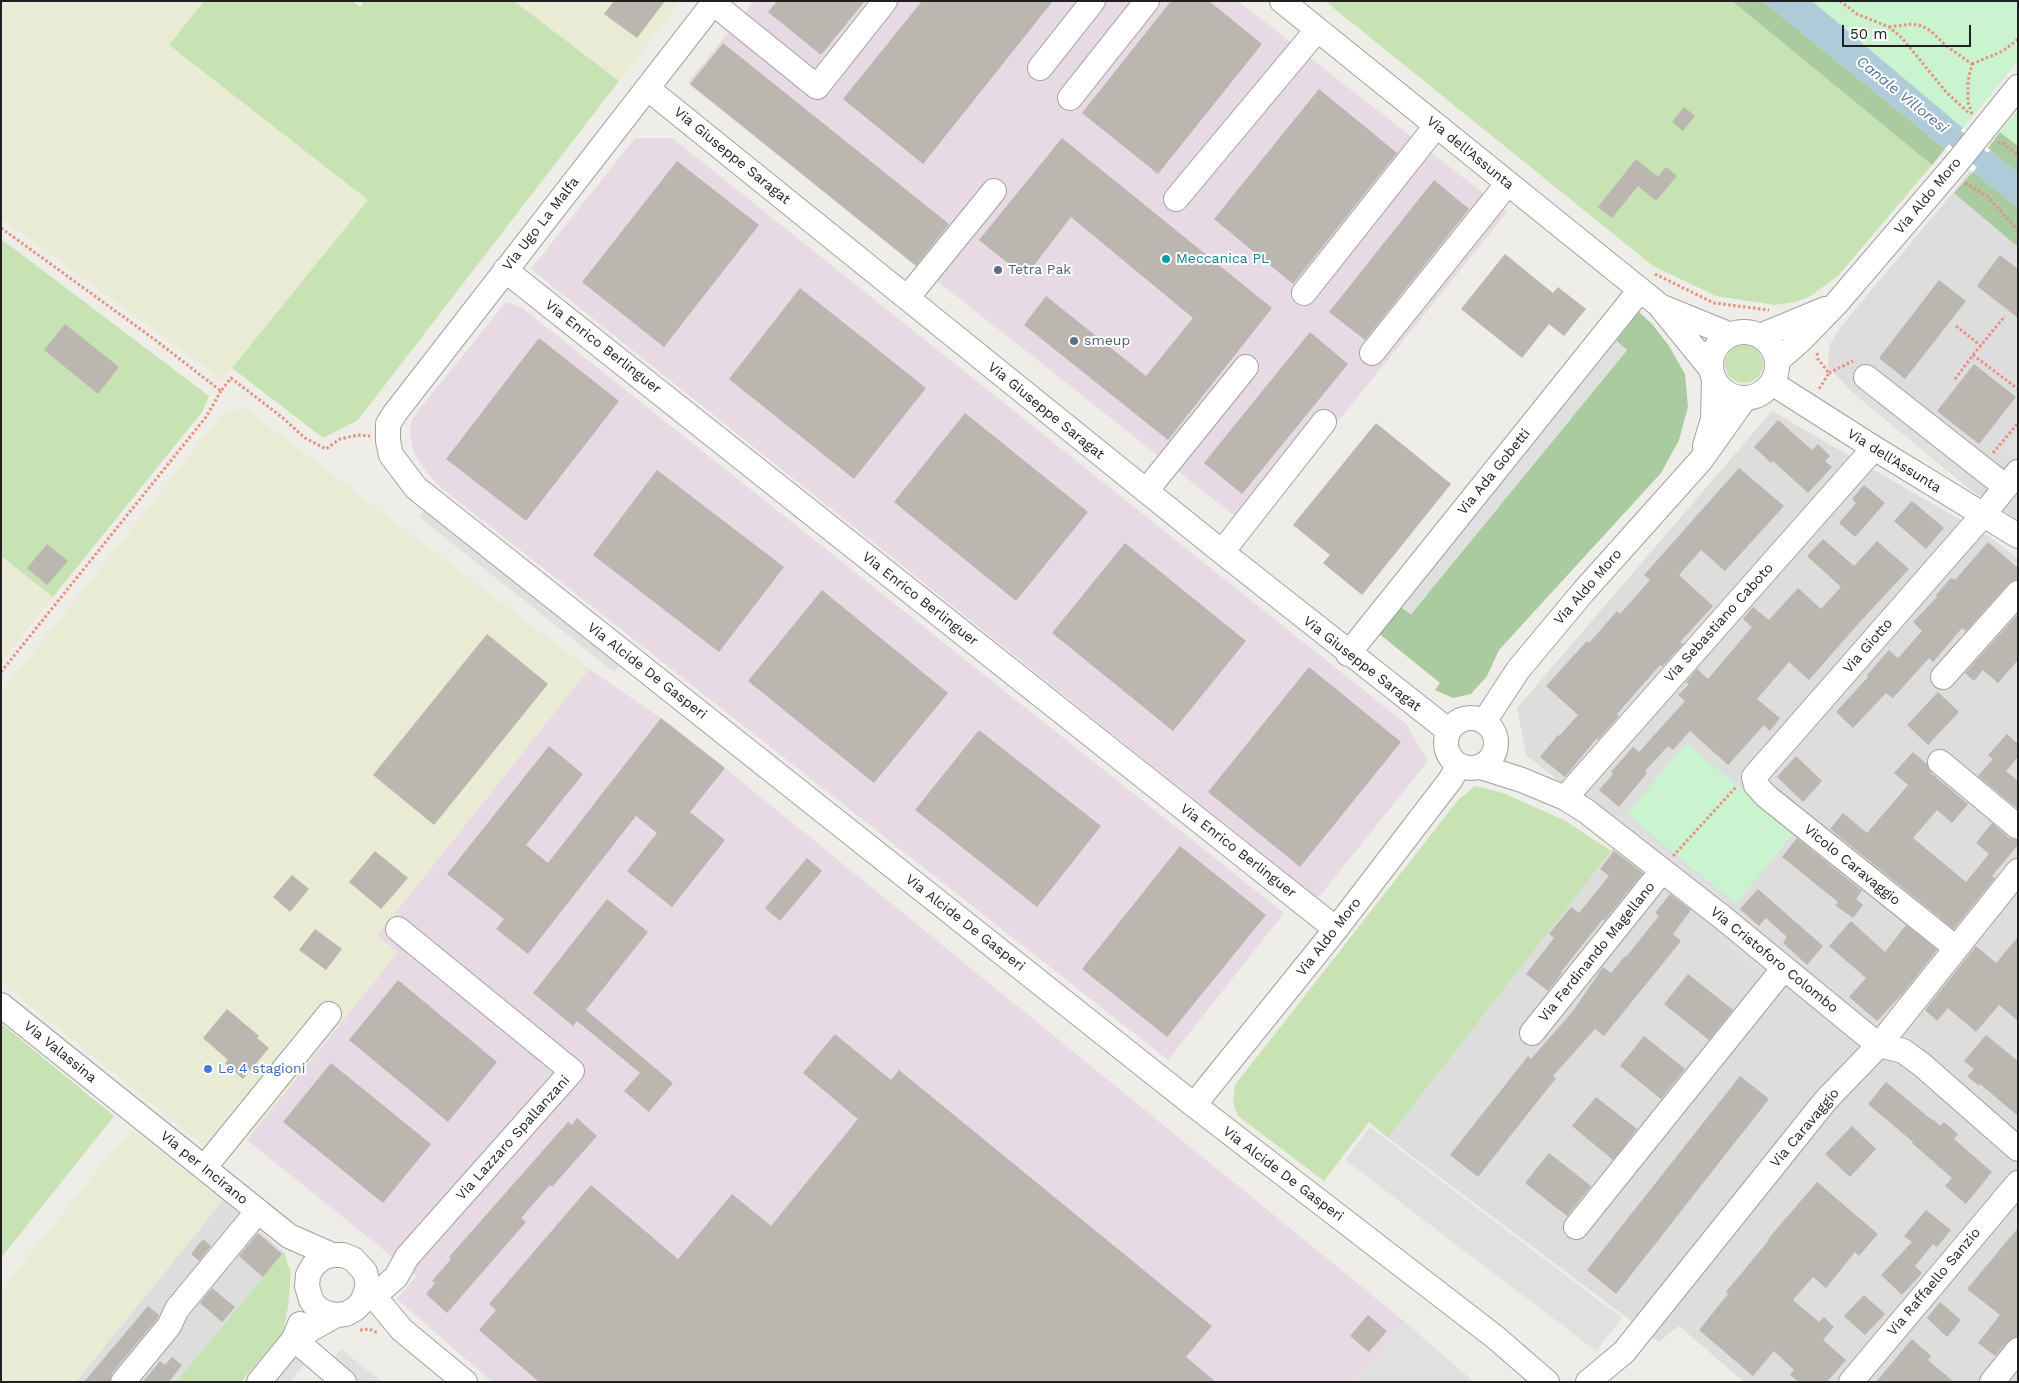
<!DOCTYPE html>
<html>
<head>
<meta charset="utf-8">
<style>
	body { margin:0 }
	#map { position:relative; width:2019px; height:1383px; overflow:hidden; background:#efede7; font-family:"Work Sans",sans-serif }
	canvas { display:block }
	.frame { position:absolute; inset:0; border:2px solid #202020; pointer-events:none }
	.scale { position:absolute; left:1842px; top:25px; width:129px; height:22px; box-sizing:border-box; border:2px solid #202020; border-top:0; padding-left:6px; font-size:15px; line-height:18px; white-space:nowrap; color:#202020; -webkit-text-stroke:4px #fff; paint-order:stroke }
</style>
</head>
<body>
<div id="map">
<canvas width="2019" height="1383"></canvas>
<div class="frame"></div>
<div class="scale">50 m</div>
</div>
<script>
const g = document.querySelector('canvas').getContext('2d');
g.lineJoin = 'round';
function paint(path, color) { g.fillStyle = color; g.fill(path, 'evenodd'); }
const shape = rows => new Path2D(rows.map(r => 'M' + r).join(''));
function stroke(path, color, width, dash) { g.strokeStyle = color; g.lineWidth = width; g.lineCap = dash ? 'butt' : 'round'; g.setLineDash(dash || []); g.stroke(path); }
function write(font, color, halo, rows, align = 'center') {
  g.font = font + ' "Work Sans",sans-serif'; g.lineWidth = 4; g.setLineDash([]); g.textBaseline = 'middle'; g.strokeStyle = halo; g.fillStyle = color; for (const [text, x, y, turn = 0] of rows) {
    g.save(); g.translate(x, y); g.rotate((+turn || 0) * Math.PI / 180); g.textAlign = isNaN(turn) ? turn : align; if (halo) g.strokeText(text, 0, 0); g.fillText(text, 0, 0); g.restore();
  }
}
const residential = shape([
	[2018,130,2018,521,1971,490,1853,393,1828,367,1829,346,1839,329,1955,190,1988,148],
	[1772,411,1990,537,2018,559,2018,1382,1744,1382,1679,1326,1659,1342,1388,1138,1624,833,1526,755,1517,708],
	[223,1200,284,1252,176,1382,76,1382]
]);
const industrial = shape([
	[754,1,1238,1,1507,212,1251,529,687,83],
	[635,138,672,138,1406,724,1428,761,1318,898,531,269],
	[506,302,521,307,1284,913,1168,1060,439,486,426,471,414,453,411,439,411,422,418,411],
	[589,669,661,718,725,768,1405,1322,1354,1382,492,1382,397,1299,416,1276,247,1140,398,952,377,936]
]);
const farmland = shape([
	[1,1,204,1,169,45,368,200,223,380,1,218],
	[514,1,680,1,619,81],
	[243,407,589,669,377,936,398,952,247,1140,228,1125,208,1149,1,982,1,693,222,415],
	[1,556,53,597,1,663],
	[133,1130,223,1200,76,1382,1,1382,1,1290,124,1138]
]);
const grass = shape([
	[204,1,353,1,360,7,364,1,514,1,619,81,358,420,323,438,232,368,368,200,169,45],
	[1325,1,1732,1,1932,165,1838,276,1809,297,1795,302,1775,305,1716,296,1653,266],
	[4,241,209,396,202,412,53,597,1,556,1,244],
	'1725 364a19 19 0 1 1 38 0a19 19 0 1 1-38 0Z',
	[1475,786,1503,793,1564,820,1611,851,1388,1138,1369,1122,1324,1181,1238,1116,1233,1102,1235,1085,1458,800],
	[1,1023,114,1116,1,1258],
	[284,1252,291,1274,288,1307,283,1332,241,1382,176,1382]
]);
const forest = shape([
	[1732,1,1763,1,1945,149,1932,165],
	[2000,132,2018,146,2018,173,1988,148],
	[1973,172,2018,208,2018,247,1954,193],
	[1639,312,1652,324,1669,346,1685,374,1688,407,1679,440,1661,473,1499,650,1487,676,1471,694,1453,698,1435,690,1440,683,1377,632,1399,606,1411,614,1627,350,1616,341]
]);
const park = shape([
	[1812,1,2018,1,2018,61,1963,128],
	[2018,110,2018,146,2000,132],
	[1686,743,1794,833,1736,904,1627,814]
]);
const parking = shape([
	[1616,341,1627,350,1411,614,1400,605],
	[1863,383,1972,472,1964,482,1855,394],
	[2018,431,2018,451,2009,461,1999,453],
	[425,510,620,665,614,672,419,517],
	[1620,814,1725,898,1719,906,1614,821],
	[1719,931,1768,971,1763,977,1714,938],
	[1370,1127,1622,1318,1596,1351,1345,1160],
	[1405,1322,1474,1382,1354,1382],
	[341,1349,382,1382,359,1382,332,1360],
	[295,1355,305,1363,290,1382,273,1382]
]);
const water = shape([
	[1763,1,1812,1,1963,128,1945,149],
	[1990,150,2018,173,2018,208,1973,172]
]);
const pier = shape([
	[1963,128,1990,150,1973,172,1945,149]
]);
const canal = shape([
	[1937,123,2018,189]
]);
const building = shape([
	[614,1,665,1,637,38,604,14],
	[777,1,865,1,821,55,768,12],
	[922,1,1053,1,923,164,843,99],
	[1171,1,1209,1,1262,44,1158,174,1082,113],
	[723,43,949,224,916,266,690,84],
	[1319,89,1397,153,1293,284,1214,219],
	[1684,107,1695,116,1683,131,1672,122],
	[1062,138,1272,308,1168,440,1024,325,1046,296,1146,376,1193,318,1071,217,1025,277,979,240],
	[1636,159,1658,177,1666,167,1677,176,1656,201,1638,186,1612,218,1598,207],
	[677,161,759,225,664,347,582,282],
	[1434,180,1469,209,1365,340,1329,312],
	[1505,254,1553,293,1558,287,1586,309,1564,336,1549,324,1522,358,1461,309],
	[2000,255,2018,269,2018,318,1977,286],
	[1939,280,1966,301,1905,379,1879,358],
	[800,288,926,388,854,479,729,379],
	[65,324,119,367,98,394,44,350],
	[1310,332,1348,364,1242,494,1204,463],
	[539,338,619,401,526,521,446,459],
	[1974,364,2016,397,1979,444,1937,411],
	[965,413,1088,512,1016,601,894,502],
	[1778,420,1812,450,1818,444,1830,456,1825,461,1832,467,1808,493,1773,461,1771,463,1754,447],
	[1376,423,1451,484,1362,595,1323,563,1330,555,1293,525],
	[1739,468,1784,506,1725,571,1701,550,1679,575,1713,606,1680,642,1683,644,1662,667,1660,665,1617,714,1619,716,1598,740,1597,738,1565,777,1540,757,1558,735,1559,736,1578,715,1546,686,1587,641,1589,643,1617,611,1620,614,1650,580,1644,575],
	[657,470,784,567,719,652,593,555],
	[1864,485,1885,503,1855,537,1839,523,1856,503,1852,499],
	[1912,501,1944,528,1926,549,1894,521],
	[1823,539,1854,566,1877,541,1909,569,1858,624,1809,680,1789,662,1757,699,1780,718,1770,731,1764,725,1728,765,1690,731,1673,750,1668,746,1645,771,1647,773,1619,807,1599,790,1613,774,1611,772,1633,747,1639,752,1685,701,1678,695,1689,684,1686,682,1697,669,1708,679,1752,627,1743,619,1753,607,1769,620,1798,588,1821,609,1841,587,1807,556],
	[1988,542,2018,568,2018,580,2008,584,1966,631,1962,628,1933,662,1929,658,1893,698,1886,693,1853,728,1836,712,1868,677,1867,675,1889,650,1898,658,1922,631,1913,622,1937,597,1936,595,1951,578,1955,580],
	[1125,543,1246,641,1173,731,1052,633],
	[47,544,68,561,47,585,27,568],
	[822,590,948,693,874,783,748,681],
	[2018,614,2018,660,1998,683,1983,670,1974,681,1965,673],
	[487,634,548,684,434,825,373,775],
	[1309,667,1401,742,1300,867,1208,792],
	[1938,692,1959,712,1928,745,1907,725],
	[661,718,725,768,690,812,725,840,672,907,627,871,657,833,636,816,528,954,496,929,504,919,447,874,549,746,583,774,526,845,548,863],
	[979,730,1101,826,1037,907,915,810],
	[2007,734,2018,744,2018,757,2006,771,2018,781,2018,809,1978,776,1993,759,1988,755],
	[1913,752,1927,764,1931,773,1968,804,1952,823,1937,810,1913,838,1966,882,1989,854,1976,843,1992,823,2009,838,2018,840,2018,845,1992,876,1995,878,1954,929,1830,829,1843,813,1867,833,1908,785,1894,773],
	[1796,756,1822,781,1803,802,1777,777],
	[1797,838,1862,891,1856,899,1863,905,1853,918,1835,905,1838,902,1782,857],
	[1180,846,1266,915,1167,1037,1082,969],
	[375,851,408,878,381,909,349,882],
	[1614,851,1643,873,1604,921,1603,919,1561,972,1562,973,1548,991,1526,974,1554,938,1549,934,1571,907,1579,913,1609,876,1600,869],
	[807,858,822,871,780,921,765,908],
	[292,875,309,889,290,912,273,897],
	[1758,889,1823,946,1807,965,1783,943,1787,937,1766,918,1759,926,1740,909],
	[1670,894,1691,910,1673,934,1681,941,1604,1036,1595,1029,1553,1076,1556,1078,1478,1177,1450,1155,1528,1056,1531,1059,1573,1011,1603,967,1611,973,1625,956,1626,957,1659,916,1655,913],
	[607,899,648,932,586,1010,673,1083,649,1112,624,1091,640,1073,577,1021,573,1026,533,993],
	[1851,921,1885,952,1906,925,1937,950,1904,992,1877,1021,1849,997,1866,978,1829,946],
	[315,929,342,949,326,970,299,950],
	[2018,937,2018,1021,1999,1005,1976,1032,1948,1008,1937,1021,1925,1010,1976,946,1996,963],
	[1688,974,1733,1010,1709,1040,1664,1004],
	[398,980,497,1062,448,1122,349,1040],
	[227,1009,259,1036,257,1038,269,1048,243,1079,225,1063,228,1060,203,1038],
	[835,1034,891,1080,899,1070,1212,1326,1186,1357,1216,1382,539,1382,479,1330,496,1310,489,1304,591,1185,678,1259,732,1194,771,1226,858,1119,803,1073],
	[1986,1035,2018,1061,2018,1116,1980,1084,1979,1086,1967,1076,1974,1069,1964,1061],
	[1644,1036,1685,1069,1661,1099,1620,1066],
	[331,1063,431,1144,383,1203,283,1122],
	[1740,1076,1769,1099,1616,1294,1587,1270],
	[1886,1082,1932,1120,1933,1119,1940,1126,1944,1122,1958,1134,1954,1139,1992,1172,1966,1204,1945,1186,1952,1178,1912,1143,1913,1142,1868,1104],
	[1596,1097,1637,1129,1613,1160,1572,1126],
	[577,1118,597,1136,552,1187,550,1185,521,1218,526,1222,447,1313,426,1294,435,1283,432,1281,451,1259,449,1257,568,1122,572,1125],
	[1852,1126,1876,1149,1850,1177,1825,1154],
	[1549,1153,1591,1186,1567,1216,1525,1183],
	[1817,1182,1878,1234,1859,1256,1855,1252,1826,1288,1813,1277,1793,1300,1819,1322,1824,1317,1834,1327,1823,1340,1846,1360,1827,1382,1799,1382,1790,1375,1794,1370,1774,1351,1753,1376,1699,1330,1728,1294,1726,1292,1769,1240,1768,1239],
	[1926,1210,1951,1230,1937,1247,1933,1244,1915,1266,1922,1273,1902,1295,1881,1275,1912,1242,1904,1236],
	[2018,1228,2018,1337,2008,1341,1995,1356,1978,1343,2000,1315,1967,1289],
	[258,1233,282,1254,263,1277,239,1256],
	[203,1239,211,1246,199,1261,191,1254],
	[212,1288,235,1307,222,1322,200,1303],
	[1864,1295,1885,1314,1865,1335,1844,1316],
	[1940,1302,1961,1320,1947,1337,1927,1318],
	[148,1306,159,1315,157,1319,112,1373,110,1382,84,1382],
	[1368,1315,1387,1331,1369,1352,1350,1336],
	[1912,1339,1931,1356,1928,1360,1954,1382,1876,1382],
	[172,1357,182,1365,169,1382,143,1382,160,1361,165,1365]
]);
const path = shape([
	[1840,1,1857,14,1889,27,1902,38,1947,93,1970,114],
	[1889,27,1912,24,1922,26,1931,31,1945,45,1972,64],
	[1972,64,2003,51,2018,39],
	[1972,114,1968,102,1968,81,1972,64],
	[1998,143,2003,143,2018,155],
	[1965,183,1987,196,2018,230],
	[1,228,154,339,221,391,231,378,283,418,305,438,326,449,340,439,358,435,370,436],
	[1655,274,1714,303,1769,310],
	[1956,326,1981,346],
	[1817,353,1818,359,1829,373,1819,389],
	[1973,355,2005,316],
	[1829,373,1853,361],
	[1955,379,1973,355,2018,389],
	[1993,453,2018,423],
	[1,672,206,417,221,391],
	[1675,856,1674,855,1736,787],
	[360,1330,369,1329,378,1333]
]);
const minor = shape([
	[715,1,395,413,388,424,388,441,391,455,416,488,1194,1105,1495,1337,1547,1382],
	[1282,1,1659,305,1711,369],
	[713,3,817,87,885,1],
	[1040,68,1093,1],
	[647,88,1222,552,1449,731],
	[1070,98,1147,1],
	[1176,199,1317,30],
	[505,270,1336,929],
	[1304,293,1436,126],
	[907,298,994,191],
	[1660,306,1731,335],
	'1711 365a33 33 0 1 1 66 0a33 33 0 1 1-66 0Z',
	[1760,336,1825,309],
	[1372,353,1508,183],
	[1777,361,1800,341,1836,304,1955,165,2018,87],
	[1866,377,2006,487],
	[1772,383,1874,448,2018,536],
	[1705,446,1713,419,1714,380],
	[1146,491,1246,367],
	[1222,552,1324,422],
	[1348,654,1640,290],
	[1943,677,2018,593],
	'1446 743a25 25 0 1 1 50 0a25 25 0 1 1-50 0Z',
	[1484,722,1518,670,1583,592,1701,460,1745,398],
	[1940,762,2018,827],
	[1481,767,1522,780,1565,798,1586,811,1722,917,1866,1035,1879,1045,1903,1051,1921,1064,2018,1149],
	[1565,798,1874,448],
	[1956,948,1766,796,1756,785,1754,777,1982,516,2018,472],
	[1,1005,289,1236,332,1255],
	[1532,1033,1662,871],
	[1194,1105,1336,929,1451,779,1458,766],
	[204,1168,329,1014],
	[1576,1227,1784,968],
	[366,1294,381,1290,396,1277,407,1257,572,1071,398,929],
	[366,1294,377,1300,402,1330,465,1382],
	[294,1339,336,1315,346,1314,355,1309,362,1302,368,1286,365,1272,353,1259,343,1255,332,1255,322,1258,313,1266,308,1275,307,1286,311,1300,317,1308,326,1313,336,1315],
	[294,1339,344,1382],
	[123,1382,169,1326,177,1309,258,1211],
	[259,1382,294,1339,300,1324],
	[1588,1382,1624,1352,1826,1100,1879,1045,2018,871],
	[1851,1382,2018,1183],
	[1992,1382,2018,1350]
]);
const markers = [
	[1166,259,5,"#0f9aa8"],
	[998,270,5,"#5c6f8a"],
	[1074,341,5,"#5c6f8a"],
	[208,1069,5,"#3f7fe0"]
];
const streetNames = [
	["Via dell'Assunta",1470,153,39],
	["Via Giuseppe Saragat",732,156,39],
	["Via Aldo Moro",1928,196,-50],
	["Via Ugo La Malfa",541,224,-52],
	["Via Enrico Berlinguer",603,347,38],
	["Via Giuseppe Saragat",1046,411,39],
	["Via dell'Assunta",1894,461,32],
	["Via Ada Gobetti",1494,472,-51],
	["Via Aldo Moro",1588,587,-49],
	["Via Enrico Berlinguer",920,599,38],
	["Via Sebastiano Caboto",1719,623,-48],
	["Via Giotto",1868,646,-49],
	["Via Giuseppe Saragat",1362,664,38],
	["Via Alcide De Gasperi",647,671,38],
	["Via Enrico Berlinguer",1238,851,38],
	["Vicolo Caravaggio",1852,865,39],
	["Via Alcide De Gasperi",965,923,38],
	["Via Aldo Moro",1329,937,-52],
	["Via Ferdinando Magellano",1597,952,-51],
	["Via Cristoforo Colombo",1774,960,39],
	["Via Valassina",60,1052,39],
	["Via Caravaggio",1805,1128,-50],
	["Via Lazzaro Spallanzani",513,1138,-48],
	["Via per Incirano",204,1168,39],
	["Via Alcide De Gasperi",1283,1174,37],
	["Via Raffaello Sanzio",1934,1282,-50]
];
const cultureNames = [
	["Meccanica PL",1176,259]
];
const serviceNames = [
	["Tetra Pak",1008,270],
	["smeup",1084,341]
];
const shopNames = [
	["Le 4 stagioni",218,1069]
];
const waterNames = [
	["Canale Villoresi",1902,95,39]
];
paint(residential, '#ddd');
paint(industrial, '#e7dae4');
paint(farmland, '#e9ebd5');
paint(grass, '#c8e3b3');
paint(forest, '#aacaa0');
paint(park, '#c9f4cf');
paint(parking, '#e0e0e0');
paint(water, '#adcbd8');
paint(pier, '#fff');
stroke(canal, '#adcbd8', 18);
paint(building, '#bcb6b0');
stroke(minor, '#a1a1a1', 26);
stroke(path, '#ea8e7d', 3, [2.5, 2.5]);
stroke(minor, '#fff', 24);
for (const [x, y, r, color] of markers) { const dot = new Path2D(); dot.arc(x, y, r, 0, 2 * Math.PI); g.fillStyle = color; g.fill(dot); stroke(dot, '#fff', 2); }
write('14px', '#202020', '#fff', streetNames);
write('14px', '#0d838f', '#fff', cultureNames, 'left');
write('14px', '#4e5e75', '#fff', serviceNames, 'left');
write('14px', '#366cbe', '#fff', shopNames, 'left');
write('italic 15px', '#53749e', '#fff', waterNames);
</script>
</body>
</html>
